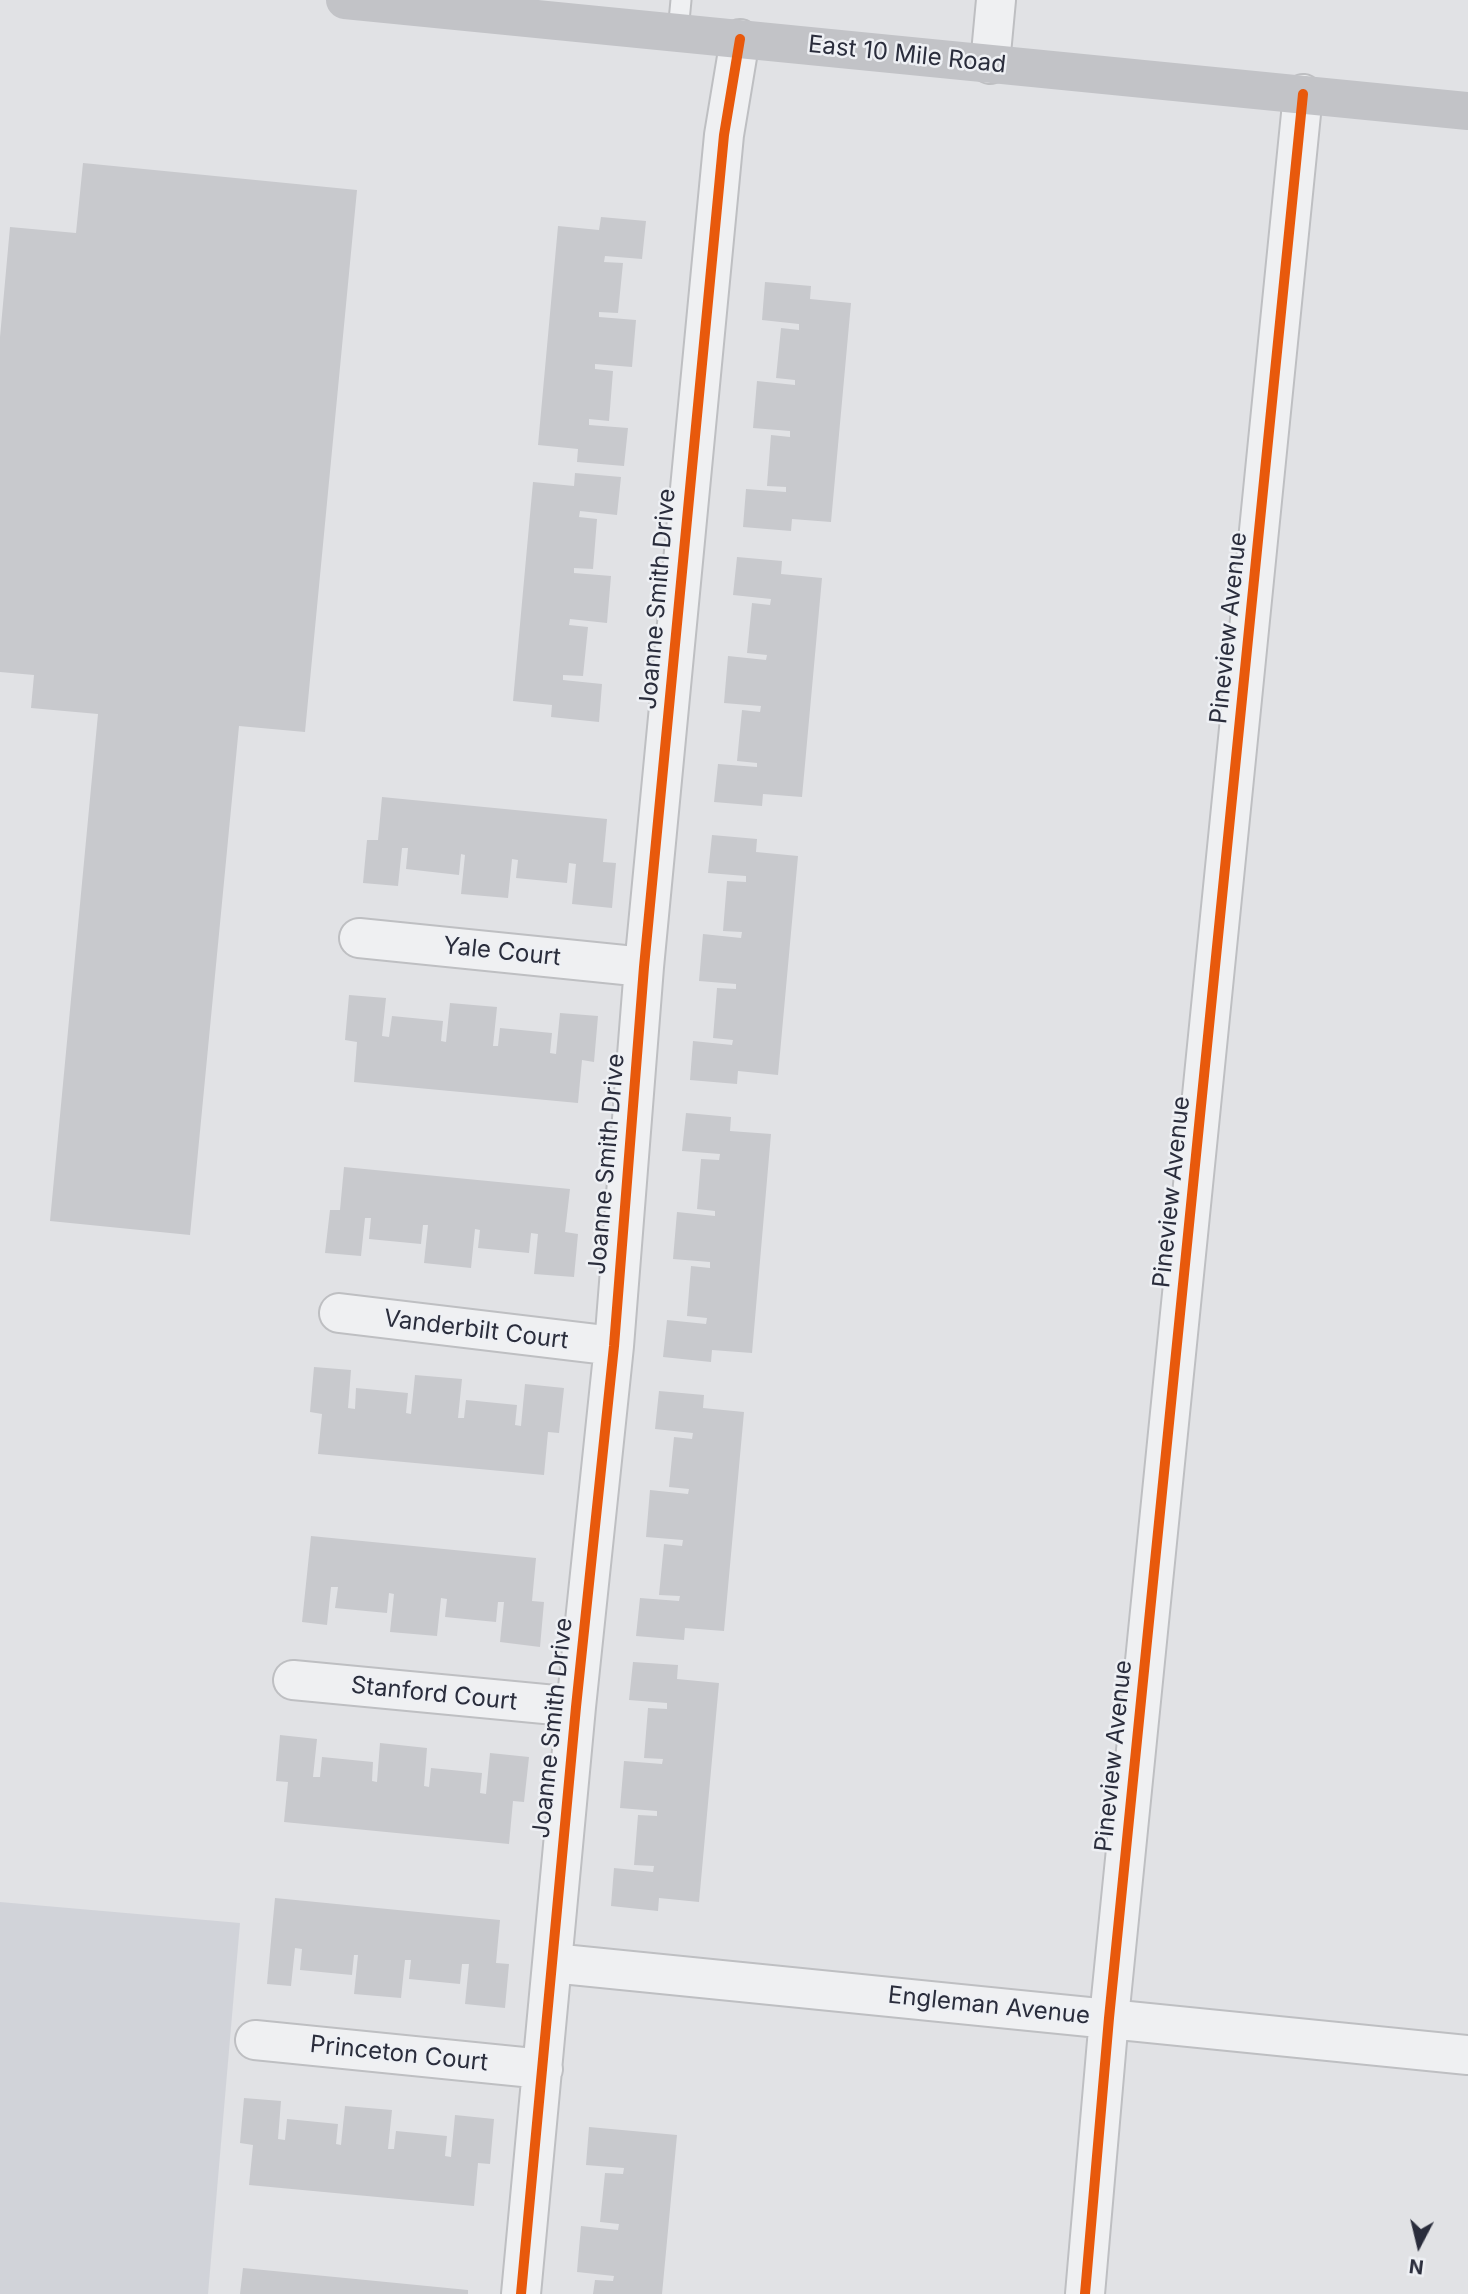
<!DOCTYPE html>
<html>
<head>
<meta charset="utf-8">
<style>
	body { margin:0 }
	#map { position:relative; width:1468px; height:2294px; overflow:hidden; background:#e1e2e5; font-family:Inter,sans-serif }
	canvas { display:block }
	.north { position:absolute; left:1384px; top:2210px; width:70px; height:70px; -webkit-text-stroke:5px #eef0f4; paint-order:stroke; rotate:187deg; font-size:19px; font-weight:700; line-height:28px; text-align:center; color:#2a2d3c }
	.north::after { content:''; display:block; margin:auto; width:24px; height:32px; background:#2a2d3c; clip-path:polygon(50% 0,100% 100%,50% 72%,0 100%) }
</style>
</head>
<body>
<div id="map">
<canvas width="1468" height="2294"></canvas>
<div class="north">N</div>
</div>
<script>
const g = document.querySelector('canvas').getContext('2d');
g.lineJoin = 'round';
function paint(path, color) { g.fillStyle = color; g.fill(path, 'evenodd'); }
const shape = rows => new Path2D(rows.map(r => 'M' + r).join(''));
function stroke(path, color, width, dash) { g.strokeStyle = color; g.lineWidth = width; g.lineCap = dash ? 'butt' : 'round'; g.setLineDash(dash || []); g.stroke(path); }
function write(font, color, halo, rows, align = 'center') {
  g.font = font + ' Inter,sans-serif'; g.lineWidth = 5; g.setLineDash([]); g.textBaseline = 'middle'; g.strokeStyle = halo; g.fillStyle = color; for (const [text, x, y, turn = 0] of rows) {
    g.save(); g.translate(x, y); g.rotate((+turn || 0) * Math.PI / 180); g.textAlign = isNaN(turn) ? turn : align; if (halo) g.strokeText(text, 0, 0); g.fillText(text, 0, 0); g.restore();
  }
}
const built = shape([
	[0,1902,240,1923,208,2294,0,2294]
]);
const building = shape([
	[83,163,357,190,305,732,239,726,190,1235,50,1221,98,714,31,708,34,675,0,672,0,337,10,227,76,233],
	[601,217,646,221,642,259,605,256,604,262,623,263,618,313,599,312,599,317,636,320,632,367,595,364,595,369,613,371,609,421,589,419,589,425,628,428,624,466,577,462,578,449,538,445,558,226,599,230],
	[765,282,811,286,810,299,851,303,831,522,792,519,791,531,743,527,746,489,786,492,786,487,767,486,771,435,790,437,790,431,753,428,757,381,795,385,795,380,776,378,781,328,799,330,799,324,762,320],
	[575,473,621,477,617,515,580,511,579,517,597,519,593,569,574,568,574,573,611,576,607,623,570,619,569,625,588,627,583,676,563,675,563,680,602,684,599,722,551,717,552,705,513,701,533,482,574,486],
	[737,557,782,561,781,574,822,578,802,797,763,794,762,806,714,802,718,764,757,767,757,763,737,761,742,710,760,712,761,706,724,703,728,656,766,660,767,655,747,653,752,603,770,605,771,599,733,595],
	[382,797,607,819,603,862,616,863,612,908,572,904,576,864,569,863,567,883,516,878,518,860,512,859,508,898,461,894,465,855,461,854,459,875,406,869,408,848,402,848,398,886,363,883,367,840,378,840],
	[712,835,757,839,756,852,798,856,778,1075,738,1071,737,1084,690,1080,693,1041,732,1045,733,1040,713,1038,717,988,736,989,736,984,699,981,703,934,741,938,742,932,723,931,727,881,746,882,746,876,708,873],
	[349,995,386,998,382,1036,389,1037,392,1016,443,1021,441,1041,446,1042,450,1003,497,1007,493,1046,498,1046,500,1028,552,1033,550,1053,556,1054,560,1013,598,1016,594,1062,582,1060,578,1103,354,1082,357,1042,345,1040],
	[686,1113,731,1117,730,1131,771,1134,752,1353,712,1350,711,1362,663,1357,667,1320,706,1324,707,1318,687,1316,691,1266,710,1268,710,1262,673,1259,677,1212,715,1216,715,1211,697,1209,701,1159,719,1160,720,1154,682,1151],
	[344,1167,570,1189,565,1232,578,1234,574,1277,534,1274,538,1234,531,1233,529,1253,478,1248,480,1230,475,1229,471,1268,424,1263,428,1225,423,1225,421,1244,369,1239,371,1218,365,1218,361,1256,325,1253,330,1210,340,1210],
	[314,1367,351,1370,348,1408,355,1409,356,1388,408,1393,406,1413,411,1414,415,1375,462,1379,458,1418,464,1418,466,1400,517,1405,515,1425,521,1426,525,1384,564,1388,559,1433,548,1432,544,1475,318,1454,322,1414,310,1412],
	[659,1391,704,1395,703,1408,744,1412,724,1631,685,1628,684,1640,636,1636,640,1598,679,1601,680,1596,659,1595,664,1544,682,1546,683,1540,646,1537,650,1490,688,1494,689,1489,669,1487,674,1437,692,1439,693,1433,655,1429],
	[311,1536,536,1558,532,1601,544,1602,540,1647,500,1642,504,1602,498,1602,496,1622,445,1617,447,1599,441,1598,437,1636,390,1632,394,1594,389,1593,387,1613,335,1608,338,1587,331,1587,327,1625,302,1622],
	[633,1662,678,1665,677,1679,719,1683,699,1902,659,1898,658,1911,611,1906,614,1868,653,1872,654,1866,634,1865,638,1815,657,1816,657,1811,620,1808,624,1761,662,1764,663,1759,644,1758,648,1708,667,1709,667,1703,629,1700],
	[280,1735,317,1739,313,1777,320,1777,322,1757,373,1762,372,1781,377,1782,380,1743,427,1748,424,1786,429,1787,431,1768,482,1773,480,1793,486,1794,490,1753,529,1757,524,1802,513,1801,509,1844,284,1822,288,1782,276,1781],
	[275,1898,500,1920,496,1963,509,1964,505,2008,465,2004,469,1964,462,1964,460,1984,409,1979,411,1960,405,1960,401,1998,354,1994,358,1955,354,1955,352,1975,300,1970,302,1949,295,1948,291,1986,267,1984],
	[244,2098,281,2101,278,2139,285,2140,287,2119,338,2124,336,2144,341,2145,345,2106,392,2110,388,2149,394,2149,396,2131,447,2136,445,2156,451,2157,455,2115,494,2119,490,2164,478,2163,474,2206,249,2185,253,2145,240,2143],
	[589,2127,677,2135,662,2294,593,2294,595,2280,613,2281,614,2276,577,2272,581,2226,618,2230,619,2224,600,2222,605,2173,623,2174,624,2168,586,2165],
	[243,2268,468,2290,468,2294,240,2294]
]);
const lane = shape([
	[678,32,681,0]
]);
const street = shape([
	[990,64,996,0],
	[359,938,644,967],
	[339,1313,614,1346],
	[293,1680,576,1707],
	[552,1963,1468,2055],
	[255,2040,543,2069],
	[521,2294,576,1707,614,1346,644,967,724,135,740,39],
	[1085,2294,1109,2018,1303,94]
]);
const secondary = shape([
	[345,0,1468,111]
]);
const cycleway = shape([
	[521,2294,576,1707,614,1346,644,967,724,135,740,39],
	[1085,2294,1109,2018,1303,94]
]);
const streetNames = [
	["East 10 Mile Road",907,55,6],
	["Joanne Smith Drive",658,599,-85],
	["Pineview Avenue",1229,628,-84],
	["Yale Court",502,952,6],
	["Joanne Smith Drive",607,1164,-85],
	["Pineview Avenue",1172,1192,-84],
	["Vanderbilt Court",476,1330,7],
	["Stanford Court",434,1694,6],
	["Joanne Smith Drive",553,1728,-84],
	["Pineview Avenue",1114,1756,-84],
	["Engleman Avenue",989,2006,6],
	["Princeton Court",399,2054,6]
];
paint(built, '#d1d3d9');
paint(building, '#c8c9cd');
stroke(lane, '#bebfc2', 23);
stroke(street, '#bebfc2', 42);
stroke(lane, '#eff0f2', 19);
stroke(street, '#eff0f2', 38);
stroke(secondary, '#c2c3c7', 38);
stroke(cycleway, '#e8590c', 10);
write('24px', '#2a2d3c', '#eef0f4', streetNames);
</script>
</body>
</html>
